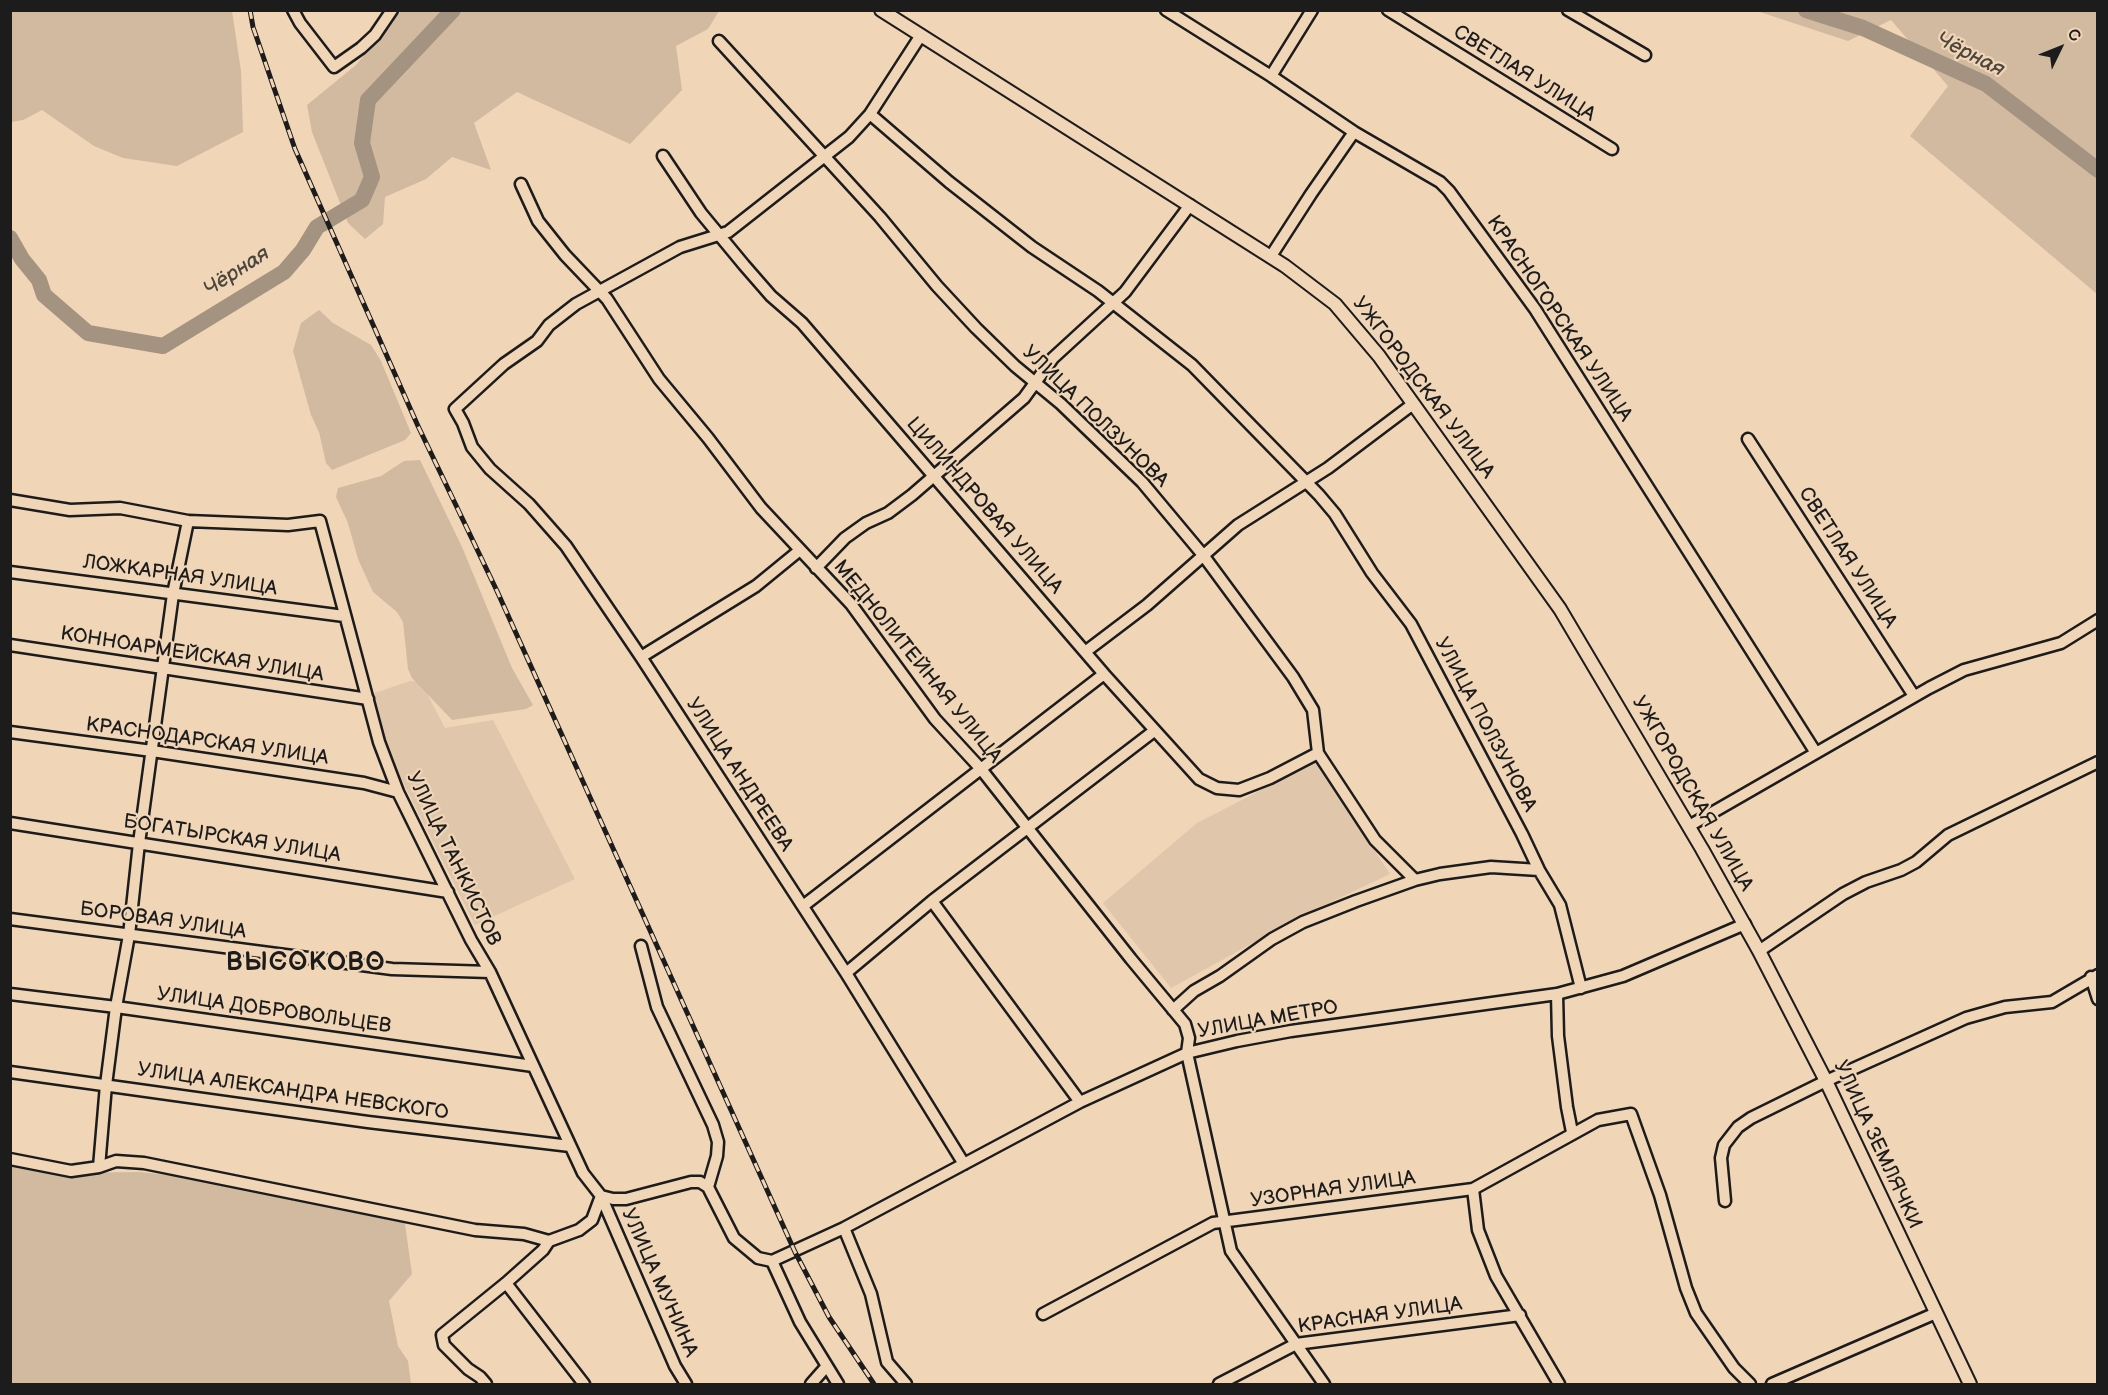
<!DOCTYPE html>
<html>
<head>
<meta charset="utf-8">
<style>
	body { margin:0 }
	#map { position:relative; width:2108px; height:1395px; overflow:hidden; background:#f0d5b7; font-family:"Balsamiq Sans",sans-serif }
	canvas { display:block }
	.frame { position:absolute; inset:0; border:12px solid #1c1c1c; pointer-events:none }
	.north { position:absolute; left:2030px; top:18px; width:60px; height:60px; -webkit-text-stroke:4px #f0d5b7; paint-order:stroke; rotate:47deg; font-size:16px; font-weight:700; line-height:24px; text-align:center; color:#1c1c1c }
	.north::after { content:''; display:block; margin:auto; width:21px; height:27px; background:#1c1c1c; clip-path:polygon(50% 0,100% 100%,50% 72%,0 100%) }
</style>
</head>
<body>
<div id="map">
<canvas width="2108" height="1395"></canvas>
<div class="frame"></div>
<div class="north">С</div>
</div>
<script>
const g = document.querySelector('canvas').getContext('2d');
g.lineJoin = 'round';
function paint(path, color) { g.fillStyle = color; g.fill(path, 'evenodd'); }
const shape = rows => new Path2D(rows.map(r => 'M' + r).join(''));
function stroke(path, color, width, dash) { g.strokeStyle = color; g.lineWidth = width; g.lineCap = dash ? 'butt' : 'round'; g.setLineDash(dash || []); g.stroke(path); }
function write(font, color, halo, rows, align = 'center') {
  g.font = font + ' "Balsamiq Sans",sans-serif'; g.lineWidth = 4.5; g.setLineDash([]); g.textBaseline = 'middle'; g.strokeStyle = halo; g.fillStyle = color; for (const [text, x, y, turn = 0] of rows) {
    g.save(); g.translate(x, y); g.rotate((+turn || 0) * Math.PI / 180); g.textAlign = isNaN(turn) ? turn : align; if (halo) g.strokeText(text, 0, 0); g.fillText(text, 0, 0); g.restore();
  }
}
const built = shape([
	[410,681,421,682,445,728,493,720,575,879,475,925,382,741,372,694],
	[1316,762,1390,874,1304,915,1171,988,1103,903,1197,823]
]);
const green = shape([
	[10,11,232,11,241,71,243,132,177,166,123,158,94,146,42,110,23,120,11,122],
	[401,11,719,11,708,29,676,46,682,90,630,144,517,92,474,123,491,170,452,157,426,179,385,197,383,224,365,239,348,223,312,132,307,105,356,65],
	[1757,11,2097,11,2097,294,1910,136,1948,86,1891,20,1848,41],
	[319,310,333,323,371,345,381,361,411,433,405,440,332,470,326,463,319,432,311,415,293,351,301,323],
	[420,460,462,547,512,668,533,705,526,709,452,720,412,678,408,669,403,622,397,612,373,592,358,559,348,523,336,497,338,488,381,476,404,461],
	[11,1166,66,1173,140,1172,268,1186,404,1217,412,1274,389,1301,398,1346,408,1361,411,1384,11,1384]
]);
const river = shape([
	[1806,10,1863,28,1986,84,2098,170],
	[10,238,22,259,39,280,44,295,88,333,163,346,284,272,303,250,317,227,362,200,372,177,362,143,368,100,453,10]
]);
const minor = shape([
	[293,10,300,23,334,67,361,48,375,35,392,10],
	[1166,10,1271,76,1354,132,1440,182,1449,191,1535,309,1816,753],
	[1388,10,1612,149],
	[1568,10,1645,55],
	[921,35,870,114,849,137,728,232,680,247,576,304,549,325,537,341,504,364,455,409,463,423,472,447,490,469,529,504,566,546,641,657,846,973,964,1164],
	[719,41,880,217,937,286,976,328,1015,366,1061,404,1142,482,1203,555,1293,677,1313,710,1318,753,1375,840,1415,880],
	[1271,76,1312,10],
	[870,114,949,182,1032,247,1098,291,1192,365,1319,495,1335,514,1372,573,1411,624,1522,834,1539,870,1560,905,1581,988],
	[663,156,701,213,744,265,771,296,802,323,1104,674,1199,779,1217,788,1239,790,1270,778,1318,753],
	[521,184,538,221,565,255,607,299,659,379,708,438,761,508,851,604,935,719,981,769,1131,959,1185,1024,1189,1038,1187,1053,1231,1251,1324,1384],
	[1271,256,1311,194,1354,132],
	[1748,439,1914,696],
	[10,500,70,510,120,508,188,521],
	[816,568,845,538,866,523,888,513,912,495,1024,398,1053,358,1125,292,1190,205],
	[10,572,344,616],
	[10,645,368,699],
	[1085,652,1147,605,1238,525,1328,468,1413,404],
	[641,657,756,586,800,550],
	[10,732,152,751,364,783,398,792],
	[10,823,448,892],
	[1689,826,1929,688,1964,670,2061,643,2098,620],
	[932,901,1080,1102],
	[803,906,1104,674],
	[10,919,392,969,490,972],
	[641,946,657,1007,713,1125,718,1142,717,1156,708,1187],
	[1759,951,1843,894,1866,882,1901,870,1916,862,1948,835,2098,762],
	[846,973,932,901,1154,731],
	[2091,977,2098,999],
	[10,994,116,1007,533,1066],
	[1557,994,1558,1036,1567,1107,1572,1132],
	[1173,1010,1194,991,1220,976,1272,939,1303,922,1356,901,1415,880,1440,874,1491,867,1539,870],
	[10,1072,368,1122,570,1146],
	[10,1159,71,1171,99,1167,116,1161,144,1163,475,1230,524,1234,549,1241],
	[99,1167,106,1085,116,1007,129,935,139,843,173,594,188,521,288,525,320,521,379,742,398,792,471,940,490,972,583,1173,601,1196,675,1366,686,1384],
	[1473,1189,1478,1230,1496,1276,1559,1384],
	[601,1196,613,1199,626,1199,691,1182,700,1182,708,1187,734,1238,758,1258,772,1261,844,1228,1080,1102,1187,1053,1237,1041,1291,1031,1557,994,1623,976,1745,924],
	[1725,1201,1721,1158,1724,1145,1738,1127,1751,1118,1826,1081,1966,1018,2005,1007,2052,1002,2098,975],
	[844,1228,871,1294,887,1362,906,1384],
	[772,1261,800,1322,838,1384],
	[506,1283,584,1384],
	[1043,1314,1213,1223,1473,1189,1598,1120,1631,1114,1660,1195,1686,1288,1696,1313,1734,1368,1750,1384],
	[486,1384,480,1377,468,1369,444,1345,442,1335,506,1283,543,1250,549,1241,579,1230,592,1220,601,1196],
	[811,1384,826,1367],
	[1219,1384,1296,1344,1520,1315],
	[1772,1384,1936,1313]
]);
const major = shape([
	[881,10,1285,266,1335,304,1379,356,1560,609,1702,849,1759,951,1826,1081,1970,1384]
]);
const rail = shape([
	[250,10,253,27,295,149,418,426,497,591,795,1252,829,1317,874,1384]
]);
const streetNames = [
	["СВЕТЛАЯ УЛИЦА",1524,74,32],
	["КРАСНОГОРСКАЯ УЛИЦА",1559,319,56],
	["УЖГОРОДСКАЯ УЛИЦА",1423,388,53],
	["УЛИЦА ПОЛЗУНОВА",1095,417,44],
	["ЦИЛИНДРОВАЯ УЛИЦА",984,506,49],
	["СВЕТЛАЯ УЛИЦА",1847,558,57],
	["ЛОЖКАРНАЯ УЛИЦА",180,576,8],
	["КОННОАРМЕЙСКАЯ УЛИЦА",192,655,9],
	["МЕДНОЛИТЕЙНАЯ УЛИЦА",917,662,51],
	["УЛИЦА ПОЛЗУНОВА",1485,725,62],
	["КРАСНОДАРСКАЯ УЛИЦА",207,742,8],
	["УЛИЦА АНДРЕЕВА",739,775,57],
	["УЖГОРОДСКАЯ УЛИЦА",1692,794,60],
	["БОГАТЫРСКАЯ УЛИЦА",232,839,9],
	["УЛИЦА ТАНКИСТОВ",453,859,64],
	["БОРОВАЯ УЛИЦА",163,921,8],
	["УЛИЦА ДОБРОВОЛЬЦЕВ",274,1011,8],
	["УЛИЦА МЕТРО",1268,1020,-10],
	["УЛИЦА АЛЕКСАНДРА НЕВСКОГО",293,1092,8],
	["УЛИЦА ЗЕМЛЯЧКИ",1877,1145,65],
	["УЗОРНАЯ УЛИЦА",1333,1190,-8],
	["УЛИЦА МУНИНА",659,1283,66],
	["КРАСНАЯ УЛИЦА",1380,1316,-8]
];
const waterNames = [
	["Чёрная",1970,55,27],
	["Чёрная",237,272,-33]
];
const districtNames = [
	["ВЫСОКОВО",306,963]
];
paint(built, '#e0c7ac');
paint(green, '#d1baa0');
stroke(river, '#a49380', 16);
stroke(minor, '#1c1c1c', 15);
stroke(major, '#1c1c1c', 16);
stroke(minor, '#f0d5b7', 10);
stroke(major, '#f0d5b7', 12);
stroke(rail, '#1c1c1c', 5);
stroke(rail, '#f0d5b7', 3, [9]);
write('20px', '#1c1c1c', '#f0d5b7', streetNames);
write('italic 21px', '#4c463f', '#f0d5b7', waterNames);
g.letterSpacing = '1.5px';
write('bold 26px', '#1c1c1c', '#f0d5b7', districtNames);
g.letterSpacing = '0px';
</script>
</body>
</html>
